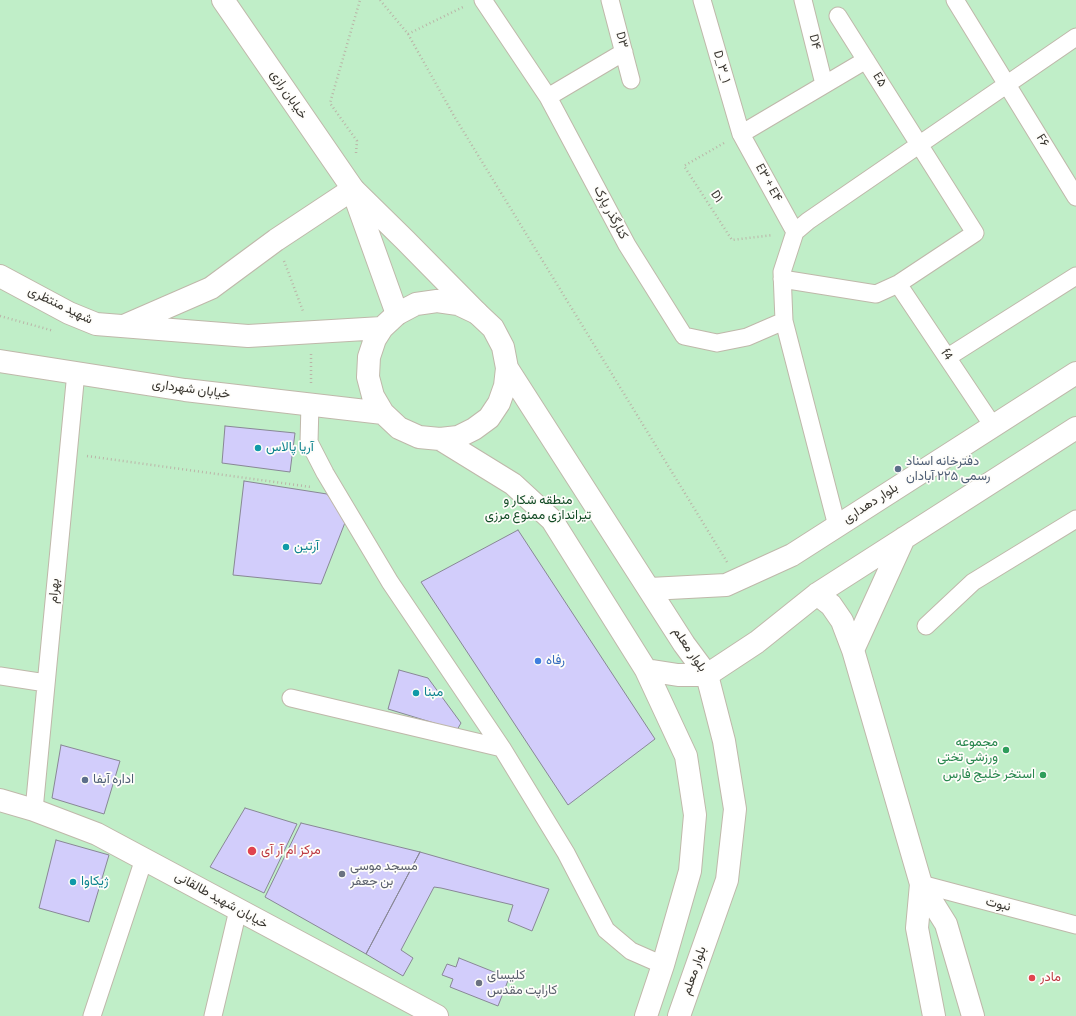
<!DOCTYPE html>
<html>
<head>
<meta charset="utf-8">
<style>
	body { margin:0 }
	canvas { display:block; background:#f6efe0 }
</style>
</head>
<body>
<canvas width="1076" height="1016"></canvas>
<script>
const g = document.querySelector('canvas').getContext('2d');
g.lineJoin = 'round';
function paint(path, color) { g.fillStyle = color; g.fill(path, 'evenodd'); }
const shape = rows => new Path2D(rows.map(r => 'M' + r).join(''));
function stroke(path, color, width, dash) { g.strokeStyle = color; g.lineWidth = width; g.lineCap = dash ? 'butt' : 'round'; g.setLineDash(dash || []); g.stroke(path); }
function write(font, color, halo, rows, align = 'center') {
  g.font = font + ' "Source Sans 3",Vazirmatn,sans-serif'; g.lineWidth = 3.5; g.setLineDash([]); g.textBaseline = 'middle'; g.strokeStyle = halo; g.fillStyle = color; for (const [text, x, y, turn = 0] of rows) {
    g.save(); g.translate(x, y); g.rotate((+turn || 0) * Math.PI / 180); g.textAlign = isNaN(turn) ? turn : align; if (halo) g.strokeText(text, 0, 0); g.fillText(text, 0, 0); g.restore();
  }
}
const green = shape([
	[0,0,1076,0,1076,1016,0,1016]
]);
const building = shape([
	[225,426,295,433,290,472,222,463,225,426],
	[244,481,327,494,346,520,321,584,233,575,244,481],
	[518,530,655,739,568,805,421,582,518,530],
	[399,670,428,678,461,723,457,730,388,709,399,670],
	[61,745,120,761,104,814,52,798,61,745],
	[245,808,297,824,264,893,210,867,245,808],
	[301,823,420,852,366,954,265,897,301,823],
	[56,840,109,855,89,922,39,908,56,840],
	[420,852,549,889,532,931,508,921,513,905,441,888,434,887,401,950,413,958,403,976,366,954,420,852],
	[459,958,509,978,498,1006,450,987,453,979,442,975,447,964,456,967,459,958]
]);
const path = shape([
	[380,0,408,34,454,116,727,562],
	[408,34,465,6],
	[724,143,684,166,732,240,773,235],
	[356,153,357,141,330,103,360,0],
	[284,261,303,311],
	[0,316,54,331],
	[311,383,311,354],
	[87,456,311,487]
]);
const street = shape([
	[483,0,548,97,627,245,684,336,717,343,747,337,784,321],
	[610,0,631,80],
	[702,0,741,134,795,232],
	[803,0,824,84],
	[955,0,1076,197],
	[548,97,624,52],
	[741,134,866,60],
	[782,279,876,294,898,284,975,233,838,16],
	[898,284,993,426],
	[948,357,1076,276],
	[310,404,309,442,325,473,390,582,502,748,566,853,606,930,631,951,663,965],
	[837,526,784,321,782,272,795,232,808,221,1076,37],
	[926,626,973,582,1076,519],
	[0,676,46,683],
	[291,698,502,748],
	[34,810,76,372],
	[921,884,1076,925],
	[92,1016,144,859],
	[213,1016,238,910]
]);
const secondary = shape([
	[223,0,353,189,405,240,477,313],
	[354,194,397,314],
	[650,589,726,585,792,555,1076,373],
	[817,594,831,605,842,621,853,650,921,884,946,924,973,1016],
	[853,650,904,538],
	[707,675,757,642,817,594,1076,428],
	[0,800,34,810,97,834,437,1016],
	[921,884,917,928,934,1016]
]);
const primary = shape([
	[0,276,69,313,96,324,248,336,382,328],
	[126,325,211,288,276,240,353,189],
	[0,361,185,390,383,413],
	[507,368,684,644,707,675,724,741,735,809,727,880,679,1016],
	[440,439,458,437,474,429,489,418,499,403,505,386,507,368,503,347,493,328,477,313,458,304,437,301,416,304,397,314,382,328,375,339,369,357,368,377,373,396,383,413,399,428,419,437,440,439,513,484,552,520,646,670,686,756,695,815,690,871,663,965,646,1016],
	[646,670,678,675,707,675]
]);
const markers = [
	[258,448,4,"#0f9aa8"],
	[898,469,4,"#5c6f8a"],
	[286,547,4,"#0f9aa8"],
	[538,661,4,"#3f7fe0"],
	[416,693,4,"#0f9aa8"],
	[1006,750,4,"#2e9e5b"],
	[1043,775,4,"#2e9e5b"],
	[85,780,4,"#5c6f8a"],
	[252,851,5,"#e0444e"],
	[342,874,4,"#6b7280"],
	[73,882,4,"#0f9aa8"],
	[1032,978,4,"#e0444e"],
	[479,983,4,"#6b7280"]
];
const streetNames = [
	["D۳",621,40,76],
	["D۴",814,42,76],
	["D_۳_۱",721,67,74],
	["E۵",879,80,58],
	["خیابان رازی",288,95,56],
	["F۶",1042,141,58],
	["E۳ + E۴",768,183,61],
	["D۱",716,197,57],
	["کنارگذر پارک",610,213,62],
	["شهید منتظری",60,306,26],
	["f4",946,355,56],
	["خیابان شهرداری",191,390,8],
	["بلوار دهداری",871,504,-33],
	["بهرام",55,591,-85],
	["بلوار معلم",689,650,56],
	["خیابان شهيد طالقانی",221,901,29],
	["نبوت",998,905,14],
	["بلوار معلم",695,971,-71]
];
const cultureNames = [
	["آریا پالاس",266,448],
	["آرتین",294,547],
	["مبنا",424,693],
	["ژیکاوا",81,882]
];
const serviceNames = [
	["دفترخانه اسناد",906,462],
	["رسمی ۲۲۵ آبادان",906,477],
	["اداره آبفا",93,780]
];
const parkNames = [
	["منطقه شکار و",538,501],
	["تیراندازی ممنوع مرزی",538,516]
];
const shopNames = [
	["رفاه",546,661]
];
const leisureNames = [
	["مجموعه",998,743],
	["ورزشی تختی",998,758],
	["استخر خلیج فارس",1035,775]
];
const healthNames = [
	["مرکز ام آر آی",261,851],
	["مادر",1040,978]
];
const worshipNames = [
	["مسجد موسی",350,867],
	["بن جعفر",350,882],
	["کلیسای",487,976],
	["کاراپت مقدس",487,991]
];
paint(green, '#c0eec8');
paint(building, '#d2cdfb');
stroke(building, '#898896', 1);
stroke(street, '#bfb8aa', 19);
stroke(secondary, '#bfb8aa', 24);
stroke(primary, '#bfb8aa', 24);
stroke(path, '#bab5a8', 2.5, [1, 3]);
stroke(street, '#fff', 17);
stroke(secondary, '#fff', 22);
stroke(primary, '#fff', 22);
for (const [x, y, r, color] of markers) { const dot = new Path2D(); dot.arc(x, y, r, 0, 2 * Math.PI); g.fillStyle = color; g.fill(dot); stroke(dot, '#fefdfa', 1.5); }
write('13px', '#393630', '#fefdfa', streetNames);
write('13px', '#0d838f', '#fefdfa', cultureNames, 'left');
write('13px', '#4e5e75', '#fefdfa', serviceNames, 'left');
write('13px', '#124b25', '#fefdfa', parkNames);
write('13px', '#366cbe', '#fefdfa', shopNames, 'left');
write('13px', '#27864d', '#fefdfa', leisureNames, 'right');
write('13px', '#be3a42', '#fefdfa', healthNames, 'left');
write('13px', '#5b616d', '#fefdfa', worshipNames, 'left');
</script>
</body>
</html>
